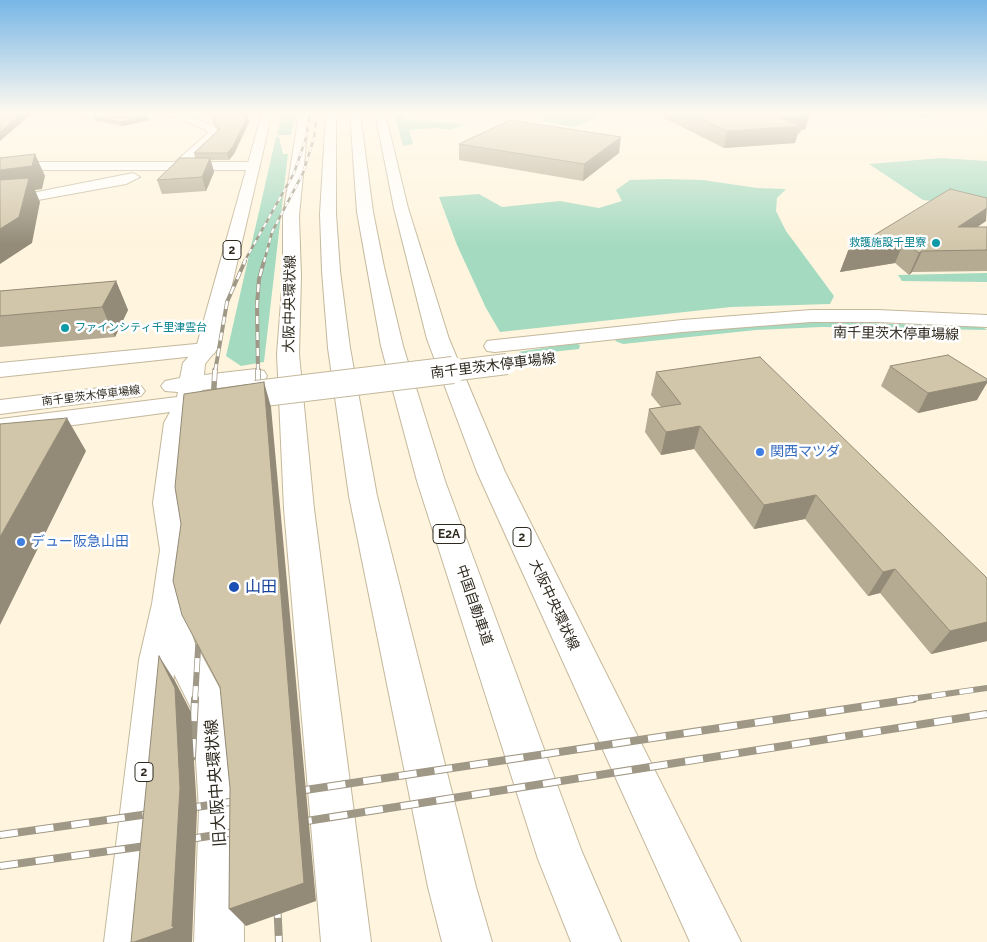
<!DOCTYPE html>
<html>
<head>
<meta charset="utf-8">
<style>
	body { margin:0 }
	canvas { display:block; background:#fff4dd }
</style>
</head>
<body>
<canvas width="987" height="942"></canvas>
<script>
const g = document.querySelector('canvas').getContext('2d');
g.lineJoin = 'round';
function paint(path, color) { g.fillStyle = color; g.fill(path, 'evenodd'); }
const shape = rows => new Path2D(rows.map(r => 'M' + r).join(''));
function stroke(path, color, width, dash) { g.strokeStyle = color; g.lineWidth = width; g.lineCap = dash ? 'butt' : 'round'; g.setLineDash(dash || []); g.stroke(path); }
function write(font, color, halo, rows, align = 'center') {
  g.font = font + ' Raleway,"Noto Sans JP",sans-serif'; g.lineWidth = 5; g.setLineDash([]); g.textBaseline = 'middle'; g.strokeStyle = halo; g.fillStyle = color; for (const [text, x, y, turn = 0] of rows) {
    g.save(); g.translate(x, y); g.rotate((+turn || 0) * Math.PI / 180); g.textAlign = isNaN(turn) ? turn : align; if (halo) g.strokeText(text, 0, 0); g.fillText(text, 0, 0); g.restore();
  }
}
const green = shape([
	[282,113,296,113,291,135,277,135],
	[394,113,408,113,402,119,465,124,450,130,436,128,409,130,413,144,403,146],
	[546,113,602,113,595,119,573,127,541,121,548,114],
	[797,113,964,113,964,114,924,118],
	[276,137,279,137,283,154,288,154,264,362,241,366,226,356],
	[941,158,987,161,987,208,923,200,869,164],
	[664,179,703,180,757,188,786,189,777,198,776,211,786,231,834,296,830,304,731,307,500,332,486,308,457,245,439,197,479,194,502,207,560,201,599,208,622,201,616,190,630,180],
	[987,273,987,282,902,281,898,275],
	[817,322,981,326,987,330,822,327,756,330,623,344,615,341,618,339,685,331],
	[575,343,580,345,579,349,524,355,518,352]
]);
const minor = shape([
	[55,113,215,113,210,116,190,117,214,126,220,134,190,162,254,162,260,166,254,170,0,170,0,162,175,162,208,133,206,130,176,117,95,119,60,116,55,113],
	[133,173,140,177,126,184,27,202,0,203,0,195,27,194,133,173],
	[206,343,214,344,217,349,214,354,0,377,0,363,206,343]
]);
const major = shape([
	[262,113,272,113,217,349,205,364,204,375,256,369,264,371,267,376,264,381,256,383,202,390,201,394,211,396,214,401,211,406,197,409,190,423,183,503,192,550,185,607,194,641,232,711,243,810,244,942,194,942,199,810,193,712,174,674,154,942,104,942,139,660,152,604,160,550,153,503,164,423,170,412,0,435,0,419,177,397,178,392,165,391,161,386,165,381,180,378,183,363,196,348,262,113],
	[299,113,309,113,299,216,301,276,299,354,314,509,371,942,321,942,284,509,277,354,283,276,283,216,299,113],
	[375,113,385,113,408,208,449,339,505,472,741,942,690,942,477,472,427,339,394,208,375,113],
	[811,310,877,310,987,315,987,327,877,322,811,322,682,332,495,352,487,351,484,346,487,341,495,340,682,320,811,310],
	[133,384,141,386,145,391,141,396,0,414,0,400,133,384]
]);
const highway = shape([
	[326,113,336,113,336,214,340,271,350,348,377,496,476,887,492,942,442,942,428,887,349,496,328,348,322,271,320,214,326,113],
	[350,113,360,113,373,212,384,267,403,346,445,481,582,852,621,942,571,942,538,859,417,481,381,346,357,212,350,113]
]);
const railFar4 = shape([
	[244,262,294,173,306,138,310,113],
	[264,262,272,232,303,173,314,138,316,121]
]);
const railFar3 = shape([
	[215,372,227,302,245,261],
	[258,372,257,305,259,279,264,261]
]);
const railFar2 = shape([
	[258,370,258,397],
	[213,403,215,370]
]);
const railFar1 = shape([
	[195,700,199,632],
	[904,700,987,688]
]);
const rail = shape([
	[192,757,195,699],
	[292,792,913,699],
	[183,809,243,800],
	[294,823,987,714],
	[0,835,156,813],
	[183,840,242,831],
	[0,866,153,845],
	[277,900,279,942]
]);
const majorBridgeFar1 = shape([
	[442,372,507,364]
]);
const majorBridge = shape([
	[256,394,453,370]
]);
const wall = shape([
	[0,113,54,113,31,114,0,141],
	[654,113,809,113,810,114,805,130,801,130,800,133,798,133,795,143,724,148],
	[248,116,249,122,234,154,229,160,211,160,214,172,206,191,162,194,157,180,195,158,194,153,218,130,214,124,212,118],
	[94,117,149,120,122,126,96,121],
	[459,144,619,153,583,181,459,160],
	[986,221,977,227,987,227,987,271,912,272,909,275,895,263,840,272,848,251],
	[116,281,128,310,115,337,0,347,0,291],
	[890,366,977,400,918,413,881,386],
	[656,372,987,578,987,641,931,654,880,593,868,596,805,519,754,529,694,449,661,455,645,432,649,409,661,407,651,395]
]);
const shadedWall = shape([
	[22,113,31,114,0,141,0,132],
	[244,113,248,113,244,122,243,116],
	[801,114,810,114,805,130,801,130,800,133,798,133,795,143,724,148,727,131,781,118],
	[147,116,149,120,122,126,121,122],
	[248,116,249,122,234,154,229,160,227,153],
	[621,137,619,153,583,181,584,164],
	[35,154,45,176,42,189,35,190,40,202,32,243,0,264,0,157,6,169],
	[210,158,214,172,206,191,202,177],
	[987,207,986,221,948,247,958,227],
	[904,242,895,263,840,272,848,251],
	[922,251,912,272,909,275,919,253],
	[116,281,128,310,115,337,102,307],
	[987,381,987,383,977,400,918,413,928,393],
	[264,382,271,407,316,901,246,926,229,909],
	[67,418,86,451,0,625,0,537],
	[700,426,694,449,661,455,666,432],
	[816,495,805,519,754,529,764,505],
	[895,569,880,593,868,596,883,572],
	[987,622,987,641,931,654,950,631],
	[159,656,175,681,191,712,197,810,192,942,134,942,172,926]
]);
const building = shape([
	[0,113,22,113,0,132,0,113],
	[215,113,244,113,243,116,248,116,232,148,227,153,194,153,220,129,212,118,215,113],
	[689,113,809,113,810,114,801,114,805,116,781,118,800,126,727,131,689,113],
	[147,116,121,122,94,117,147,116],
	[510,120,621,137,584,164,459,144,510,120],
	[35,154,32,166,0,170,0,158,35,154],
	[180,158,210,158,202,177,157,180,180,158],
	[29,178,19,217,0,229,0,180,29,178],
	[950,189,987,198,987,208,958,227,987,227,987,250,922,251,919,253,904,242,848,251,950,189],
	[116,281,102,307,0,316,0,291,116,281],
	[948,355,987,379,987,381,928,393,890,366,948,355],
	[760,357,987,578,987,622,950,631,895,569,883,572,816,495,764,505,700,426,666,432,649,409,681,404,656,372,760,357],
	[264,382,304,883,229,909,230,788,220,687,182,615,173,581,181,524,175,487,184,394,264,382],
	[67,418,0,537,0,424,67,418],
	[159,656,175,688,180,788,172,926,174,928,134,942,131,942,159,656]
]);
const markers = [
	[936,243,5,"#0f9aa8"],
	[65,328,5,"#0f9aa8"],
	[760,452,5,"#3f7fe0"],
	[21,542,5,"#3f7fe0"],
	[234,587,6,"#1a4fb4"]
];
const farCulturenames = [
	["救護施設千里寮",926,243],
	["ファインシティ千里津雲台",75,328,"left"]
];
const farStreetnames = [
	["南千里茨木停車場線",91,396,-7]
];
const shields = [
	[232,250,18],
	[449,534,32],
	[522,537,18],
	[144,772,18]
];
const shieldNames = [
	["2",232,250],
	["E2A",449,534],
	["2",522,537],
	["2",144,772]
];
const streetNames = [
	["大阪中央環状線",290,304,-89],
	["南千里茨木停車場線",896,334,1],
	["南千里茨木停車場線",493,366,-7],
	["中国自動車道",474,605,71],
	["大阪中央環状線",554,605,65]
];
const shopNames = [
	["関西マツダ",770,452],
	["デュー阪急山田",31,542]
];
const nearTransitnames = [
	["山田",245,587]
];
const nearStreetnames = [
	["旧大阪中央環状線",216,783,-94]
];
paint(green, '#a4dac0');
stroke(minor, '#c4b89c', 2);
stroke(major, '#c4b89c', 2);
stroke(highway, '#c4b89c', 2);
paint(minor, '#fff');
paint(major, '#fff');
paint(highway, '#fff');
stroke(railFar4, '#a09886', 2.5);
stroke(railFar3, '#a09886', 4);
stroke(railFar2, '#a09886', 5.5);
stroke(railFar1, '#a09886', 6);
stroke(rail, '#a09886', 8);
stroke(railFar4, '#fff', 2, [5]);
stroke(railFar3, '#fff', 2.5, [8]);
stroke(railFar2, '#fff', 4, [11]);
stroke(railFar1, '#fff', 4.5, [14]);
stroke(rail, '#fff', 6, [18]);
stroke(majorBridgeFar1, '#c4b89c', 22, []);
stroke(majorBridge, '#c4b89c', 28, []);
stroke(majorBridgeFar1, '#fff', 20);
stroke(majorBridge, '#fff', 26);
paint(wall, '#b5aa92');
paint(shadedWall, '#938b77');
paint(building, '#d2c6aa');
stroke(building, '#938b77', 1);
const sky = g.createLinearGradient(0, 0, 0, 245);
sky.addColorStop(0, '#77b6e6');
sky.addColorStop(0.46, '#fffaf0');
sky.addColorStop(1, '#fffaf000');
g.fillStyle = sky;
g.fillRect(0, 0, 987, 245);
for (const [x, y, r, color] of markers) { const dot = new Path2D(); dot.arc(x, y, r, 0, 2 * Math.PI); g.fillStyle = color; g.fill(dot); stroke(dot, '#fff', 2); }
write('11px', '#0d838f', '#fff', farCulturenames, 'right');
write('11px', '#2f2a1f', '#fff', farStreetnames);
for (const [x, y, w] of shields) { const box = new Path2D(); box.roundRect(x - w / 2, y - 9.5, w, 19, 4); g.fillStyle = '#fff'; g.fill(box); stroke(box, '#2f2a1f', 1); }
write('bold 12px', '#2f2a1f', null, shieldNames);
write('14px', '#2f2a1f', '#fff', streetNames);
write('14px', '#366cbe', '#fff', shopNames, 'left');
write('16px', '#164399', '#fff', nearTransitnames, 'left');
write('16px', '#2f2a1f', '#fff', nearStreetnames);
</script>
</body>
</html>
